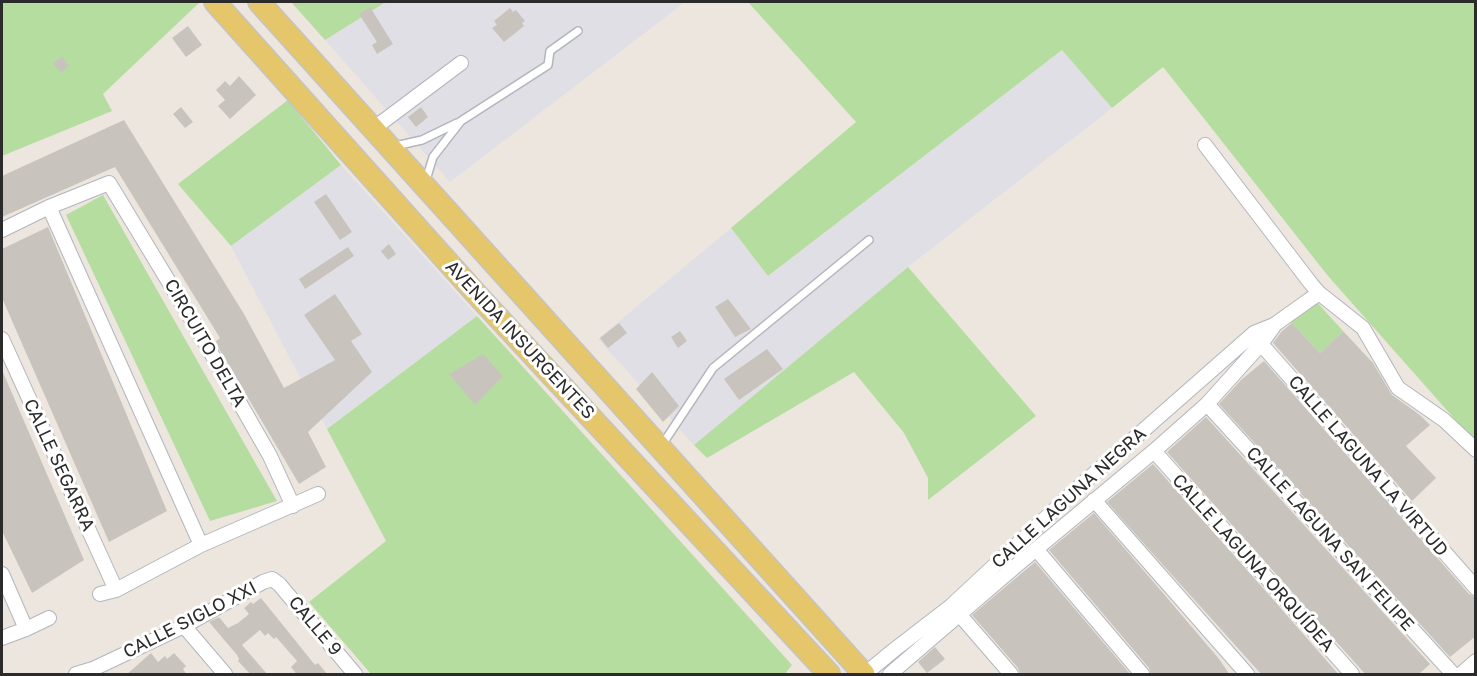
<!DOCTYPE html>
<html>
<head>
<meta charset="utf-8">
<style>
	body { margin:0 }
	#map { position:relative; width:1477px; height:676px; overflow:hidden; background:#ece6df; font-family:"Golos Text",sans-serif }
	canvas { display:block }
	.frame { position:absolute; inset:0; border:3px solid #2b2b2b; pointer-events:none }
</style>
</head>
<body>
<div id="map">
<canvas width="1477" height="676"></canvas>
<div class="frame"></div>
</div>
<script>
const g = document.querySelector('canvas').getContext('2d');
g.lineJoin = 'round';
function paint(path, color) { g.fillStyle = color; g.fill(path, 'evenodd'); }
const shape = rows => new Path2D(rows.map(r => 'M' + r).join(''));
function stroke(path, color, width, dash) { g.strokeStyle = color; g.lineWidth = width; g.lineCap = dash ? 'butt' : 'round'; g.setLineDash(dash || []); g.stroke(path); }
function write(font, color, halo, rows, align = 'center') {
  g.font = font + ' "Golos Text",sans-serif'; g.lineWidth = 6; g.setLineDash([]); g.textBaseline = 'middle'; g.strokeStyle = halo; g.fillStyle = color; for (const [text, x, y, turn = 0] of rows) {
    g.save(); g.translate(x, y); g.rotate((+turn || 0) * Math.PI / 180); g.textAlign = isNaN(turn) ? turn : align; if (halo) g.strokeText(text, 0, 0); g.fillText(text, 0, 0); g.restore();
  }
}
const industrial = shape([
	[386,2,685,2,450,182,325,40],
	[1062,50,1112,108,908,267,694,445,598,339,731,228,768,276],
	[341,165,477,316,327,429,231,246]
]);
const green = shape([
	[2,2,200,2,103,94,112,111,2,156],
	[291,2,386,2,325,40],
	[748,2,1475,2,1475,442,1328,276,1202,116,1163,67,1112,108,1062,50,768,276,731,228,856,122],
	[288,100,341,165,231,246,178,184],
	[103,195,277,501,210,521,66,215],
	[908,267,1036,416,928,500,928,478,904,433,854,372,707,458,694,445],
	[1314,299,1343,331,1320,353,1289,320],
	[477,316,792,665,785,674,371,674,309,602,386,541,327,429]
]);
const building = shape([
	[370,7,393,44,377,54,372,45,377,42,359,14],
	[510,8,513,12,516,10,525,21,522,23,524,26,504,42,492,28,497,25,494,21],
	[188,26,202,45,186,57,172,38],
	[62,56,69,66,61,73,53,63],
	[239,76,256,95,230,119,218,106,225,100,216,90,225,81,230,86],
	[181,107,193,122,185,128,173,114],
	[421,107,428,117,416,127,408,117],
	[124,120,244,314,284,388,335,360,304,315,335,294,362,334,351,341,372,372,308,432,326,467,299,484,215,342,220,338,115,167,2,217,2,176],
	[326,194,352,232,340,240,314,202],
	[48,227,167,511,109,542,2,298,2,249],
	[389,244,396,254,388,260,381,251],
	[348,247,354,256,305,289,299,279],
	[728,299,751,329,735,337,715,307],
	[619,323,627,333,608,348,600,338],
	[1292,323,1320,353,1343,331,1373,363,1392,395,1420,415,1430,425,1406,446,1436,478,1412,501,1273,343,1282,331],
	[680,331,687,341,678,348,671,337],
	[767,349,783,369,739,400,724,379],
	[483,354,503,376,475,405,449,374],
	[1264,361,1469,594,1476,597,1476,636,1450,657,1219,404,1241,380],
	[2,370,84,560,32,593,2,531],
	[652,372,679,406,663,422,636,389],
	[1206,417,1430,664,1418,675,1366,675,1167,452],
	[1153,464,1271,597,1339,675,1262,675,1154,555,1107,502],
	[1094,513,1163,593,1219,659,1230,675,1151,675,1149,668,1049,550],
	[1035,562,1131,675,1020,674,1018,668,972,615],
	[261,598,315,665,318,663,328,675,297,675,291,667,297,661,276,637,274,639,268,633,265,636,260,630,242,645,268,675,251,675,238,661,239,659,237,655,209,622,219,617,228,628,238,623,249,614,244,608,251,602,253,604],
	[935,647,945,659,927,673,918,662],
	[151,653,158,662,165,656,167,659,174,653,186,666,183,669,187,675,126,675]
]);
const service = shape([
	[395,146,422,140,457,123],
	[426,180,433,157,461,121,548,65,550,51,578,31],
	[662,445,713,368,869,240]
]);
const minor = shape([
	[373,129,461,63],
	[1205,145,1312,285,1319,293,1363,328,1398,388,1444,420,1476,450],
	[49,207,201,545],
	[2,230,49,207,109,183,198,330,270,456,293,506],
	[2,339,116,590],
	[1261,344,1476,588],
	[1207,404,1453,674],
	[1154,451,1352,674],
	[1094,500,1247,674],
	[1036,549,1142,674],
	[2,574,26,629],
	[100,594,116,590,201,545,318,494],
	[959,614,1011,674],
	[184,626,225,674],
	[2,638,26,629,49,618],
	[76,674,93,669,184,626,263,582,272,579,279,584,355,674],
	[865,674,894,650,951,606,1080,486,1254,333,1274,325,1319,293],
	[890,674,1017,565,1154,451,1207,404,1261,344,1274,326],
	[1461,674,1476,661]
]);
const primary = shape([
	[215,2,479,297,829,674],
	[259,2,864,674]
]);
const streetNames = [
	["AVENIDA INSURGENTES",520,340,47],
	["CIRCUITO DELTA",205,343,60],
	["CALLE SEGARRA",59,465,65],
	["CALLE LAGUNA LA VIRTUD",1368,466,49],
	["CALLE LAGUNA NEGRA",1069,498,-42],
	["CALLE LAGUNA SAN FELIPE",1330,539,48],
	["CALLE LAGUNA ORQUÍDEA",1253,563,48],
	["CALLE SIGLO XXI",190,620,-27],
	["CALLE 9",315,626,50]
];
paint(industrial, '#e0dfe5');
paint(green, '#b6dda0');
paint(building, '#c8c4bd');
stroke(service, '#b2b5bd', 10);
stroke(minor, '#b2b5bd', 16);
stroke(primary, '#c4c4c4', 24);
stroke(service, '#fff', 7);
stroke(minor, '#fff', 14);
stroke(primary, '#e5c66b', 21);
write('18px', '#2b2b2b', '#fff', streetNames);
</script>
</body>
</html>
